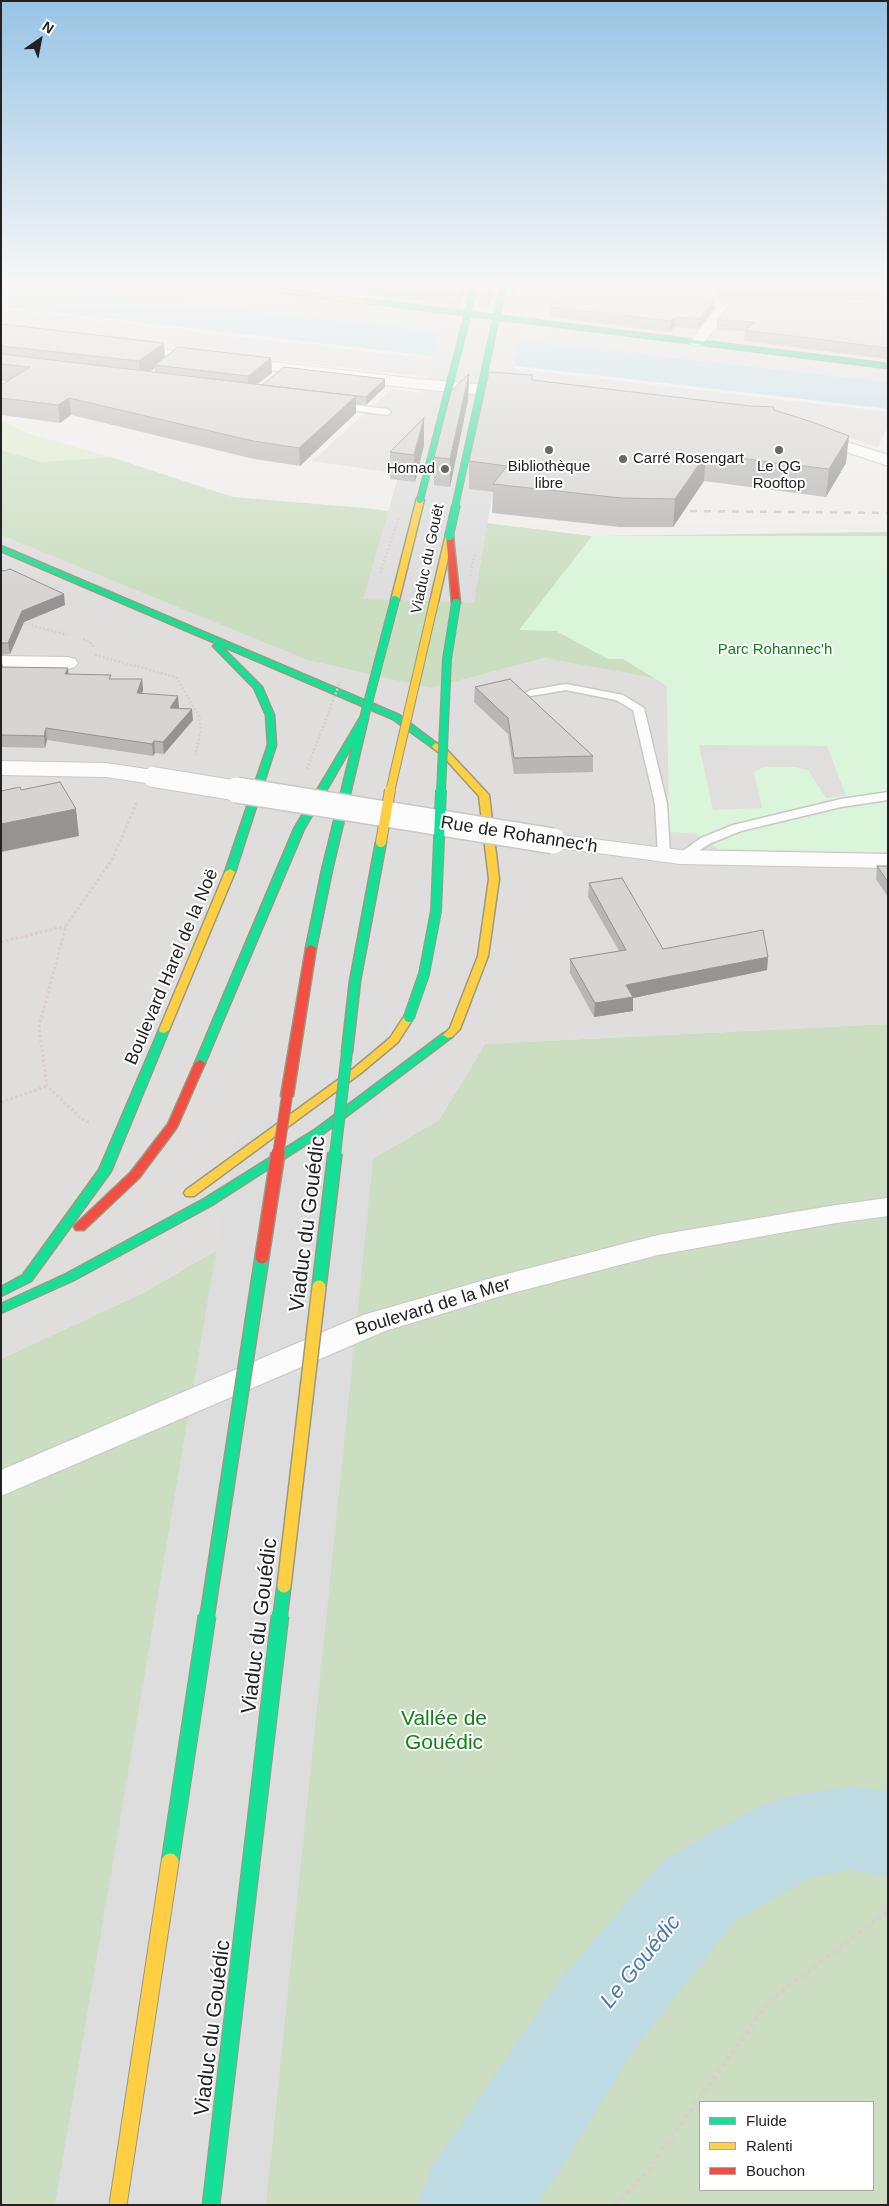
<!DOCTYPE html>
<html>
<head>
<meta charset="utf-8">
<style>
	body { margin:0 }
	#map { position:relative; width:889px; height:2206px; overflow:hidden; background:#f0eeeb; font-family:Arial,sans-serif }
	canvas { display:block }
	.frame { position:absolute; inset:0; border:2px solid #222; pointer-events:none }
	.legend { position:absolute; left:699px; top:2101px; width:175px; height:90px; box-sizing:border-box; background:#fff; border:1px solid #a7a7a7; margin:0; padding:6px 9px; list-style:none; font-size:15px; color:#222 }
	.legend li { display:flex; align-items:center; gap:10px; height:25px }
	.legend b { width:25px; border:1px solid #a7a7a7 }
	.north { position:absolute; left:15px; top:15px; width:50px; height:50px; -webkit-text-stroke:4px #fff; paint-order:stroke; rotate:33deg; font-size:14px; font-weight:700; line-height:20px; text-align:center; color:#222 }
	.north::after { content:''; display:block; margin:auto; width:18px; height:22px; background:#222; clip-path:polygon(50% 0,100% 100%,50% 72%,0 100%) }
</style>
</head>
<body>
<div id="map">
<canvas width="889" height="2206"></canvas>
<div class="frame"></div>
<ul class="legend">
<li><b style="height:6px;background:#16e098"></b>Fluide</li>
<li><b style="height:6px;background:#ffcf43"></b>Ralenti</li>
<li><b style="height:6px;background:#f24e42"></b>Bouchon</li>
</ul>
<div class="north">N</div>
</div>
<script>
const g = document.querySelector('canvas').getContext('2d');
g.lineJoin = 'round';
function paint(path, color) { g.fillStyle = color; g.fill(path, 'evenodd'); }
const shape = rows => new Path2D(rows.map(r => 'M' + r).join(''));
function stroke(path, color, width, dash) { g.strokeStyle = color; g.lineWidth = width; g.lineCap = dash ? 'butt' : 'round'; g.setLineDash(dash || []); g.stroke(path); }
function write(font, color, halo, rows, align = 'center') {
  g.font = font + ' Arial,sans-serif'; g.lineWidth = 4; g.setLineDash([]); g.textBaseline = 'middle'; g.strokeStyle = halo; g.fillStyle = color; for (const [text, x, y, turn = 0] of rows) {
    g.save(); g.translate(x, y); g.rotate((+turn || 0) * Math.PI / 180); g.textAlign = isNaN(turn) ? turn : align; if (halo) g.strokeText(text, 0, 0); g.fillText(text, 0, 0); g.restore();
  }
}
const residential = shape([
	[14,282,888,282,888,382,526,342],
	[1,535,190,611,431,688,545,658,888,709,888,1024,485,1044,439,1120,145,1292,1,1359]
]);
const grass = shape([
	[1,421,31,434,111,457,41,462,1,450]
]);
const forest = shape([
	[1,450,41,462,111,457,233,497,364,508,592,536,888,532,888,689,667,686,655,678,545,658,431,688,308,660,1,535],
	[888,1024,888,2205,1,2205,1,1359,145,1292,439,1120,485,1044],
	[700,2102,873,2102,873,2190,700,2190]
]);
const park = shape([
	[592,536,888,536,888,852,718,849,696,834,669,832,667,686,623,659,608,659,556,631,519,630]
]);
const parking = shape([
	[35,282,122,282,697,349,693,355],
	[8,310,888,412,888,426,878,447,780,414,533,384,418,376,1,329,1,314],
	[392,389,466,398,394,473,312,461],
	[699,745,827,746,846,796,826,798,808,770,795,767,764,767,754,772,762,808,713,810]
]);
const water = shape([
	[1,282,888,382,888,409,1,306]
]);
const pier = shape([
	[454,282,528,282,474,603,363,599],
	[387,1024,266,2205,55,2205,236,1133]
]);
const river = shape([
	[849,1786,888,1792,888,1877,849,1870,807,1879,735,1921,636,2047,538,2205,417,2205,433,2165,562,1977,665,1859,752,1810,787,1797,849,1786]
]);
const pathFar3 = shape([
	[14,282,197,303]
]);
const pathFar2 = shape([
	[20,622,67,635],
	[83,639,89,641,94,647],
	[95,655,176,677,199,716,201,731,195,755]
]);
const pathFar1 = shape([
	[1,942,66,926],
	[1,1102,47,1086],
	[89,1122,82,1119,47,1086,39,1027,66,926,113,858,137,802]
]);
const path = shape([
	[615,2205,645,2174,770,2000,888,1911]
]);
const lane = shape([
	[700,282,708,282,720,303,728,305,728,309,714,307,700,282],
	[338,403,387,409,391,412,387,415,335,408,334,406,338,403],
	[566,684,623,695,644,708,667,804,670,855,668,858,664,859,658,855,655,804,633,710,616,700,566,690,531,696,525,693,531,690,566,684],
	[888,792,888,800,841,807,741,831,709,844,685,860,675,860,674,857,701,838,733,825,841,799,888,792]
]);
const street = shape([
	[764,301,771,305,769,308,729,311,702,345,697,346,692,345,690,342,720,304,764,301],
	[127,345,419,379,509,387,514,389,517,392,514,395,509,397,419,389,122,352,120,349,122,346,127,345],
	[813,431,888,455,888,466,807,439,805,436,807,433,813,431],
	[1,656,68,657,75,659,78,663,75,667,68,669,1,668,1,656],
	[1,761,106,763,153,770,161,772,164,777,161,782,153,784,106,777,1,775,1,761],
	[553,834,680,850,888,854,888,868,680,864,545,846,541,841,545,836,553,834],
	[888,1198,888,1216,836,1223,658,1255,501,1296,385,1331,1,1496,1,1470,363,1315,495,1277,658,1235,836,1205,888,1198]
]);
const fast = shape([
	[363,299,888,364,888,368,361,302,363,299],
	[1,546,399,715,440,746,436,749,433,748,393,719,220,645,262,687,274,715,276,745,235,872,230,875,227,874,225,872,268,745,266,715,254,688,213,646,218,644,1,551,1,546],
	[364,715,368,718,332,870,316,948,311,951,306,948,322,870,353,744,304,829,205,1063,204,1065,196,1065,195,1063,294,829,360,718,364,715],
	[381,839,386,842,360,981,352,1052,347,1055,342,1052,350,981,376,842,381,839],
	[164,1027,169,1030,111,1171,31,1281,1,1296,1,1287,23,1275,99,1170,159,1030,164,1027],
	[448,1032,452,1033,453,1035,452,1037,324,1133,212,1205,74,1280,1,1313,1,1304,66,1274,204,1199,316,1129,444,1033,448,1032]
]);
const slow = shape([
	[208,282,227,282,366,301,363,303,208,282],
	[417,498,424,500,399,600,395,602,391,600,417,498],
	[446,534,453,536,438,602,434,604,430,602,446,534],
	[436,743,447,750,489,795,499,879,488,956,460,1029,452,1037,448,1038,443,1035,450,1028,478,956,489,879,479,796,441,754,433,748,432,746,436,743],
	[230,869,235,872,169,1030,164,1033,160,1032,159,1030,225,872,230,869],
	[409,1014,414,1017,398,1042,361,1073,194,1196,186,1196,184,1193,186,1190,353,1069,390,1038,405,1015,409,1014]
]);
const jam = shape([
	[446,534,453,536,460,603,456,605,452,603,446,534],
	[311,945,316,948,293,1096,287,1099,281,1096,306,948,311,945],
	[200,1060,205,1063,177,1127,139,1178,84,1230,76,1230,74,1227,76,1224,131,1172,168,1124,195,1063,200,1060]
]);
const rail = shape([
	[690,511,888,513]
]);
const pathBridge = shape([
	[380,573,399,517],
	[470,576,475,553],
	[307,769,340,682]
]);
const streetBridgeFar1 = shape([
	[153,777,245,792]
]);
const streetBridge = shape([
	[237,790,553,841]
]);
const fastBridgeFar4 = shape([
	[420,500,476,282],
	[455,507,504,282]
]);
const fastBridgeFar3 = shape([
	[449,536,456,505],
	[364,718,395,600],
	[441,792,447,659,456,603]
]);
const fastBridgeFar2 = shape([
	[409,1017,424,974,436,911,441,790],
	[335,1155,347,1052]
]);
const fastBridgeFar1 = shape([
	[319,1287,335,1153],
	[207,1617,262,1257],
	[280,1617,284,1586]
]);
const fastBridge = shape([
	[170,1862,207,1616],
	[211,2205,280,1616]
]);
const slowBridgeFar3 = shape([
	[390,792,434,602]
]);
const slowBridgeFar2 = shape([
	[381,842,390,790]
]);
const slowBridgeFar1 = shape([
	[284,1586,319,1287]
]);
const slowBridge = shape([
	[118,2205,170,1862]
]);
const jamBridgeFar1 = shape([
	[278,1155,287,1096]
]);
const jamBridge = shape([
	[262,1257,278,1153]
]);
const wall = shape([
	[270,282,414,282,410,284,416,285,466,282,460,305],
	[495,282,488,309,479,308,480,296],
	[709,282,888,282,888,295,722,302],
	[888,297,888,359,744,341,745,331,717,330,717,320],
	[550,307,714,309,698,329,674,327,670,332,550,317],
	[1,324,164,343,165,357,271,358,272,373,257,384,385,387,366,405,356,404,356,413,300,466,254,459,71,415,60,423,1,415,1,385,8,381,1,381],
	[155,368,155,372,149,372],
	[469,374,468,400,450,487,434,485,434,457],
	[532,380,774,410,846,463,826,497,704,481,673,527,620,527,492,513,493,492,469,489,469,461],
	[424,445,415,482,390,479,390,452],
	[1,570,65,605,24,622,10,654,1,655],
	[1,658,3,667,68,668,68,675,111,679,142,679,143,690,142,693,179,708,193,720,164,754,155,753,153,756,47,740,45,748,1,747],
	[475,687,593,756,593,772,514,774,508,734,474,702],
	[877,866,888,866,888,897,876,879],
	[589,883,663,949,768,957,767,970,633,998,633,1011,594,1017,570,973,570,959,619,951,588,897]
]);
const shadedWall = shape([
	[402,282,414,282,405,286],
	[463,282,466,282,460,305,460,294],
	[492,282,495,282,488,309,488,297],
	[512,282,524,282,512,293],
	[714,299,714,309,698,329,699,319],
	[675,317,674,327,670,332,671,321],
	[164,343,165,360,155,365,155,368,140,378,139,361],
	[271,358,272,373,248,391,248,376],
	[469,374,468,400,450,487,450,459],
	[385,379,385,387,366,405,366,397],
	[356,396,356,413,300,466,299,448],
	[69,398,71,415,60,423,58,405],
	[424,418,424,445,415,482,414,455],
	[849,436,846,463,826,497,829,469],
	[706,454,704,481,673,527,675,499],
	[64,594,65,605,24,622,10,654,8,643,22,611],
	[68,668,69,679,65,674],
	[142,679,143,690,138,704,137,693],
	[178,696,179,708,171,720,170,708],
	[192,709,193,720,164,754,163,742],
	[46,728,47,740,45,748,44,736],
	[154,741,155,753,153,756,152,744],
	[76,809,79,836,1,852,1,824],
	[768,957,767,970,633,998,633,1011,594,1017,595,1003,626,985]
]);
const building = shape([
	[364,282,404,282,404,284,416,285,420,282,463,282,460,294,364,282],
	[482,282,492,282,488,297,480,296,482,282],
	[574,282,705,282,714,299,699,319,675,317,671,321,550,307,574,282],
	[717,282,888,282,888,285,723,292,717,282],
	[888,297,888,348,745,330,755,322,717,320,731,303,888,297],
	[1,324,164,343,139,361,1,346,1,324],
	[178,347,271,358,248,376,155,365,178,347],
	[1,354,356,396,299,448,253,441,69,398,58,405,1,398,1,385,30,367,1,364,1,354],
	[284,367,385,379,366,397,262,385,284,367],
	[489,372,532,375,532,380,750,406,774,407,774,410,812,422,849,436,829,469,706,454,675,499,621,498,493,484,507,466,469,461,489,372],
	[469,374,450,459,434,457,451,391,469,374],
	[424,418,414,455,390,452,424,418],
	[10,569,64,594,22,611,8,643,1,643,1,570,4,571,10,569],
	[1,667,68,668,65,674,111,675,109,679,142,679,137,693,178,696,170,708,192,709,163,742,154,741,152,744,46,728,44,736,1,735,1,667],
	[510,679,593,756,514,758,508,718,475,687,510,679],
	[60,782,76,809,1,824,1,791,20,787,21,790,60,782],
	[877,866,888,866,888,882,877,866],
	[622,878,663,949,763,930,768,957,626,985,633,997,595,1003,570,959,626,950,589,883,622,878]
]);
const markers = [
	[549,450,5,"#6a6968"],
	[779,450,5,"#6a6968"],
	[623,459,5,"#6a6968"],
	[445,469,5,"#6a6968"]
];
const farPoinames = [
	["Carré Rosengart",633,459,"left"],
	["Bibliothèque",549,467],
	["libre",549,484],
	["Le QG",779,467],
	["Rooftop",779,484],
	["Homad",435,469,"right"]
];
const farStreetnames = [
	["Viaduc du Gouët",428,559,-78]
];
const farParknames = [
	["Parc Rohannec'h",775,650]
];
const streetNames = [
	["Rue de Rohannec'h",519,835,9],
	["Boulevard Harel de la Noë",172,967,-67],
	["Boulevard de la Mer",433,1307,-17]
];
const nearStreetnames = [
	["Viaduc du Gouédic",308,1224,-83],
	["Viaduc du Gouédic",260,1626,-83],
	["Viaduc du Gouédic",213,2028,-83]
];
const nearParknames = [
	["Vallée de",444,1719],
	["Gouédic",444,1743]
];
const nearWaternames = [
	["Le Gouédic",641,1962,-51]
];
paint(residential, '#dfdedc');
paint(grass, '#ddeccb');
paint(forest, '#cbdec1');
paint(park, '#daf5da');
paint(parking, '#e0dfde');
paint(water, '#bfdbe3');
paint(pier, '#dedddd');
paint(river, '#bfdbe3');
stroke(lane, '#c9c8c7', 3);
stroke(street, '#c9c8c7', 2);
stroke(fast, '#999a82', 3);
stroke(slow, '#999a82', 3);
stroke(jam, '#999a82', 3);
stroke(pathFar3, '#dccecd', 2, [1, 1]);
stroke(pathFar2, '#dccecd', 2.5, [2, 2]);
stroke(pathFar1, '#dccecd', 3, [2.5, 2.5]);
stroke(path, '#dccecd', 4.5, [4, 4]);
paint(lane, '#fdfcfc');
paint(street, '#fdfcfc');
paint(fast, '#16e098');
paint(slow, '#ffcf43');
paint(jam, '#f24e42');
stroke(rail, '#ccc', 2.5, [7, 7]);
stroke(streetBridgeFar1, '#c9c8c7', 22, []);
stroke(streetBridge, '#c9c8c7', 28, []);
stroke(fastBridgeFar4, '#999a82', 8, []);
stroke(fastBridgeFar3, '#999a82', 10, []);
stroke(fastBridgeFar2, '#999a82', 12, []);
stroke(fastBridgeFar1, '#999a82', 16, []);
stroke(fastBridge, '#999a82', 19, []);
stroke(slowBridgeFar3, '#999a82', 10, []);
stroke(slowBridgeFar2, '#999a82', 12, []);
stroke(slowBridgeFar1, '#999a82', 16, []);
stroke(slowBridge, '#999a82', 19, []);
stroke(jamBridgeFar1, '#999a82', 12, []);
stroke(jamBridge, '#999a82', 16, []);
stroke(pathBridge, '#dccecd', 2.5, [2, 2]);
stroke(streetBridgeFar1, '#fdfcfc', 20);
stroke(streetBridge, '#fdfcfc', 25);
stroke(fastBridgeFar4, '#16e098', 6);
stroke(fastBridgeFar3, '#16e098', 8);
stroke(fastBridgeFar2, '#16e098', 10);
stroke(fastBridgeFar1, '#16e098', 13);
stroke(fastBridge, '#16e098', 17);
stroke(slowBridgeFar3, '#ffcf43', 8);
stroke(slowBridgeFar2, '#ffcf43', 10);
stroke(slowBridgeFar1, '#ffcf43', 13);
stroke(slowBridge, '#ffcf43', 17);
stroke(jamBridgeFar1, '#f24e42', 10);
stroke(jamBridge, '#f24e42', 13);
paint(wall, '#b9b6b5');
paint(shadedWall, '#969493');
paint(building, '#d7d4d2');
stroke(building, '#969493', 1);
const sky = g.createLinearGradient(0, 0, 0, 591);
sky.addColorStop(0, '#97c4e6');
sky.addColorStop(0.48, '#f8f7f6');
sky.addColorStop(1, '#f8f7f600');
g.fillStyle = sky;
g.fillRect(0, 0, 889, 591);
for (const [x, y, r, color] of markers) { const dot = new Path2D(); dot.arc(x, y, r, 0, 2 * Math.PI); g.fillStyle = color; g.fill(dot); stroke(dot, '#fff', 2); }
write('15px', '#222', '#fff', farPoinames);
write('15px', '#222', '#fff', farStreetnames);
write('15px', '#0c8416', '#fff', farParknames);
write('18px', '#222', '#fff', streetNames);
write('21px', '#222', '#fff', nearStreetnames);
write('21px', '#0c8416', '#fff', nearParknames);
write('italic 22px', '#4a7aab', '#fff', nearWaternames);
</script>
</body>
</html>
